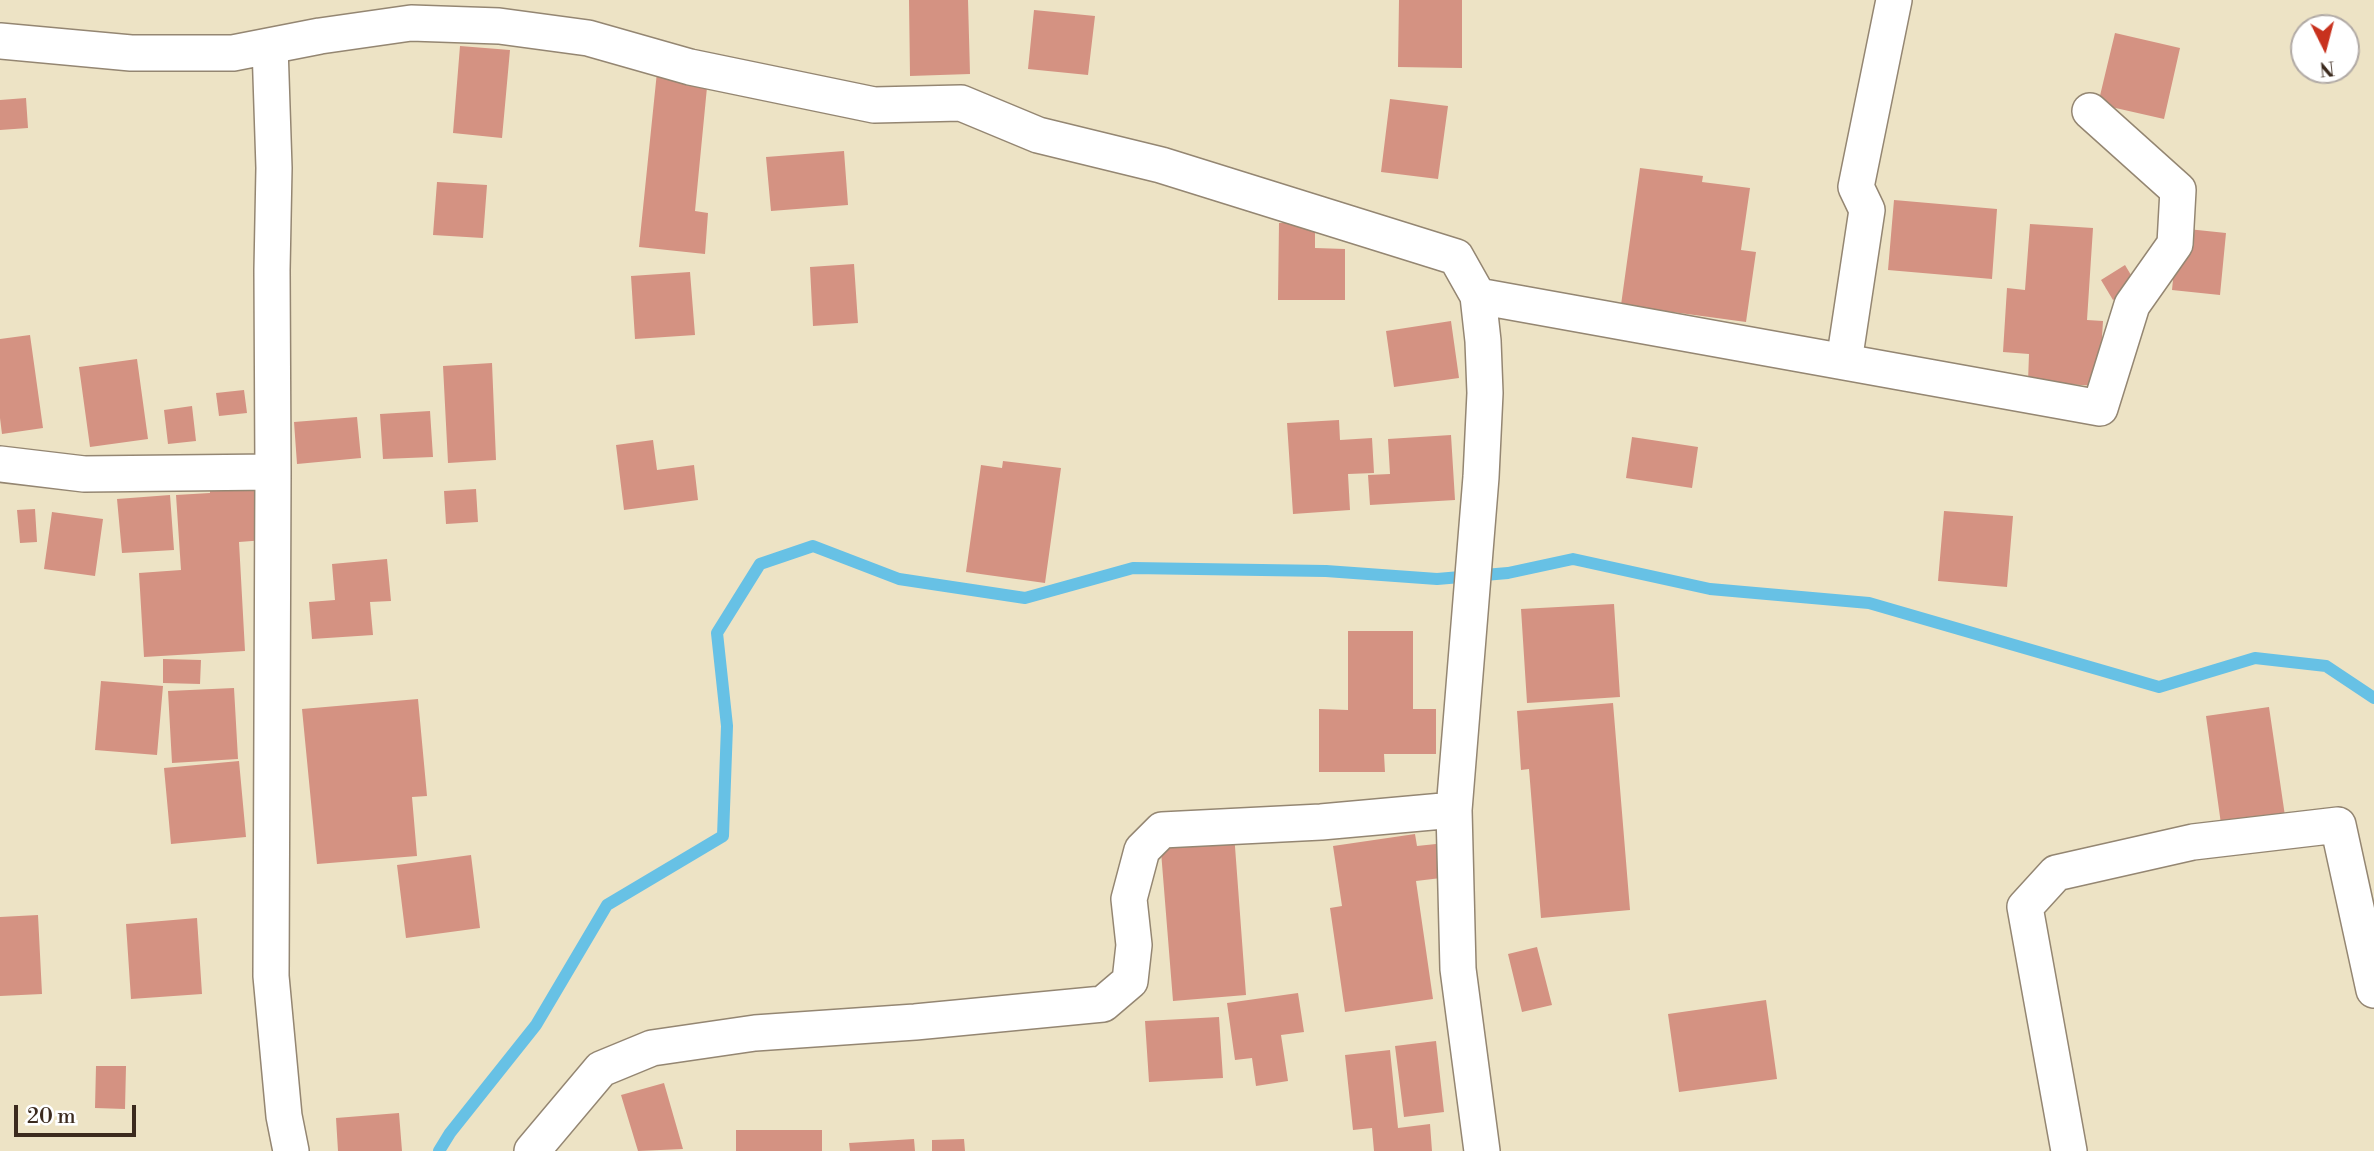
<!DOCTYPE html>
<html>
<head>
<meta charset="utf-8">
<style>
	body { margin:0 }
	#map { position:relative; width:2374px; height:1151px; overflow:hidden; background:#ede3c5; font-family:"Libre Bodoni",serif }
	canvas { display:block }
	.north { position:absolute; left:2290px; top:14px; width:70px; height:70px; box-sizing:border-box; background:#fff; border:2px solid #b1aaa5; border-radius:50%; rotate:174deg; font-size:19px; font-weight:700; line-height:28px; text-align:center; color:#3b2a1e }
	.north::after { content:''; display:block; margin:auto; width:24px; height:32px; background:#c8321e; clip-path:polygon(50% 0,100% 100%,50% 72%,0 100%) }
	.scale { position:absolute; left:14px; top:1105px; width:122px; height:32px; box-sizing:border-box; border:4px solid #3b2a1e; border-top:0; padding-left:9px; font-size:21px; line-height:24px; white-space:nowrap; color:#3b2a1e; -webkit-text-stroke:5px #fff; paint-order:stroke }
</style>
</head>
<body>
<div id="map">
<canvas width="2374" height="1151"></canvas>
<div class="north">N</div>
<div class="scale">20 m</div>
</div>
<script>
const g = document.querySelector('canvas').getContext('2d');
g.lineJoin = 'round';
const shape = rows => new Path2D(rows.map(r => 'M' + r).join(''));
function stroke(path, color, width, dash) { g.strokeStyle = color; g.lineWidth = width; g.lineCap = dash ? 'butt' : 'round'; g.setLineDash(dash || []); g.stroke(path); }
function paint(path, color) { g.fillStyle = color; g.fill(path, 'evenodd'); }
const stream = shape([
	[439,1151,450,1133,536,1025,607,905,723,836,727,726,717,633,760,564,813,546,899,579,1025,598,1133,568,1326,571,1437,579,1508,573,1573,559,1710,589,1869,603,2159,687,2255,658,2326,666,2374,698]
]);
const building = shape([
	[909,0,968,0,970,74,910,76],
	[1399,0,1462,0,1462,68,1398,67],
	[1034,10,1095,16,1088,75,1028,69],
	[2115,33,2180,48,2164,119,2098,104],
	[460,46,510,50,502,138,453,133],
	[657,72,708,77,695,211,708,213,705,254,639,247],
	[26,98,28,128,0,130,0,100],
	[1390,99,1448,106,1438,179,1381,172],
	[844,151,848,205,771,211,766,157],
	[1640,168,1703,176,1702,182,1750,188,1741,250,1756,252,1746,322,1621,305],
	[437,182,487,185,483,238,433,235],
	[1894,200,1997,209,1992,279,1888,270],
	[1279,223,1315,223,1315,248,1345,249,1345,300,1278,300],
	[2030,224,2093,228,2087,320,2103,321,2099,386,2028,382,2029,354,2003,352,2007,288,2025,290],
	[2178,228,2226,233,2220,295,2172,290],
	[854,264,858,323,813,326,810,267],
	[2125,265,2137,285,2113,300,2101,280],
	[690,272,695,335,635,339,631,276],
	[1451,321,1459,378,1394,387,1386,331],
	[30,335,43,428,2,434,0,418,0,339],
	[137,359,148,439,90,447,79,367],
	[492,363,496,460,448,463,443,366],
	[244,390,247,413,219,416,216,393],
	[192,406,196,441,168,444,164,410],
	[430,411,433,457,383,459,380,414],
	[357,417,361,458,297,464,294,422],
	[1339,420,1340,440,1372,438,1374,473,1348,474,1350,510,1293,514,1287,423],
	[1451,435,1455,500,1370,505,1368,475,1390,474,1388,439],
	[1632,437,1698,447,1692,488,1626,478],
	[653,440,657,470,694,465,698,500,624,510,616,445],
	[1003,461,1061,468,1045,583,966,572,981,465,1002,468],
	[261,469,265,540,239,542,245,651,144,657,139,573,181,570,176,495,210,493,209,472],
	[476,489,478,522,446,524,444,491],
	[170,495,174,550,122,553,117,499],
	[35,509,37,542,20,543,17,510],
	[1944,511,2013,516,2007,587,1938,581],
	[52,512,103,519,95,576,44,569],
	[387,559,391,601,370,602,373,635,312,639,309,602,335,600,332,564],
	[1614,604,1620,697,1527,703,1521,609],
	[1348,631,1413,631,1413,709,1436,709,1436,754,1384,754,1385,772,1319,772,1319,709,1348,710],
	[163,659,201,660,200,684,163,683],
	[101,681,163,686,157,755,95,750],
	[234,688,238,759,172,763,168,691],
	[418,699,427,796,412,797,417,856,317,864,302,709],
	[1613,703,1630,910,1541,918,1529,769,1521,770,1517,711],
	[2269,707,2285,816,2221,824,2206,716],
	[239,761,246,837,171,844,164,768],
	[1234,833,1246,995,1173,1001,1160,839],
	[1415,834,1417,846,1436,844,1441,878,1416,881,1433,999,1345,1012,1330,908,1342,906,1333,846],
	[471,855,480,928,406,938,397,865],
	[38,915,42,994,0,996,0,917],
	[197,918,202,994,131,999,126,924],
	[1537,947,1552,1005,1522,1012,1508,954],
	[1298,993,1304,1032,1281,1035,1288,1081,1256,1086,1252,1058,1235,1060,1227,1003],
	[1766,1000,1777,1079,1679,1092,1668,1014],
	[1219,1017,1223,1078,1149,1082,1145,1021],
	[1436,1041,1444,1112,1404,1117,1395,1046],
	[1390,1050,1398,1128,1430,1124,1432,1151,1374,1151,1372,1128,1353,1130,1345,1055],
	[96,1066,126,1066,125,1109,95,1108],
	[664,1083,683,1149,638,1151,621,1095],
	[399,1113,402,1151,338,1151,336,1118],
	[736,1130,822,1130,822,1151,736,1151],
	[914,1139,915,1151,850,1151,849,1143],
	[964,1139,965,1151,932,1151,932,1140]
]);
const street = shape([
	[0,41,131,53,233,53,320,36,411,23,499,26,588,38,690,67,874,105,961,103,1038,135,1161,165,1456,257,1478,296,1483,341,1485,393,1481,477,1454,810,1458,969,1482,1151],
	[1478,296,2100,408,2132,305,2175,244,2178,190,2090,111],
	[1844,362,1867,210,1856,187,1894,0],
	[0,464,84,474,273,472,272,270,274,168,270,46],
	[273,472,271,976,284,1116,291,1151],
	[532,1151,601,1069,652,1048,755,1033,915,1022,1103,1004,1130,981,1134,945,1129,899,1142,850,1162,830,1321,822,1454,810],
	[2069,1151,2025,907,2056,873,2193,842,2338,825,2374,990]
]);
stroke(stream, '#67c1e5', 12);
paint(building, '#d49282');
stroke(street, '#948672', 38);
stroke(street, '#fff', 35);
</script>
</body>
</html>
